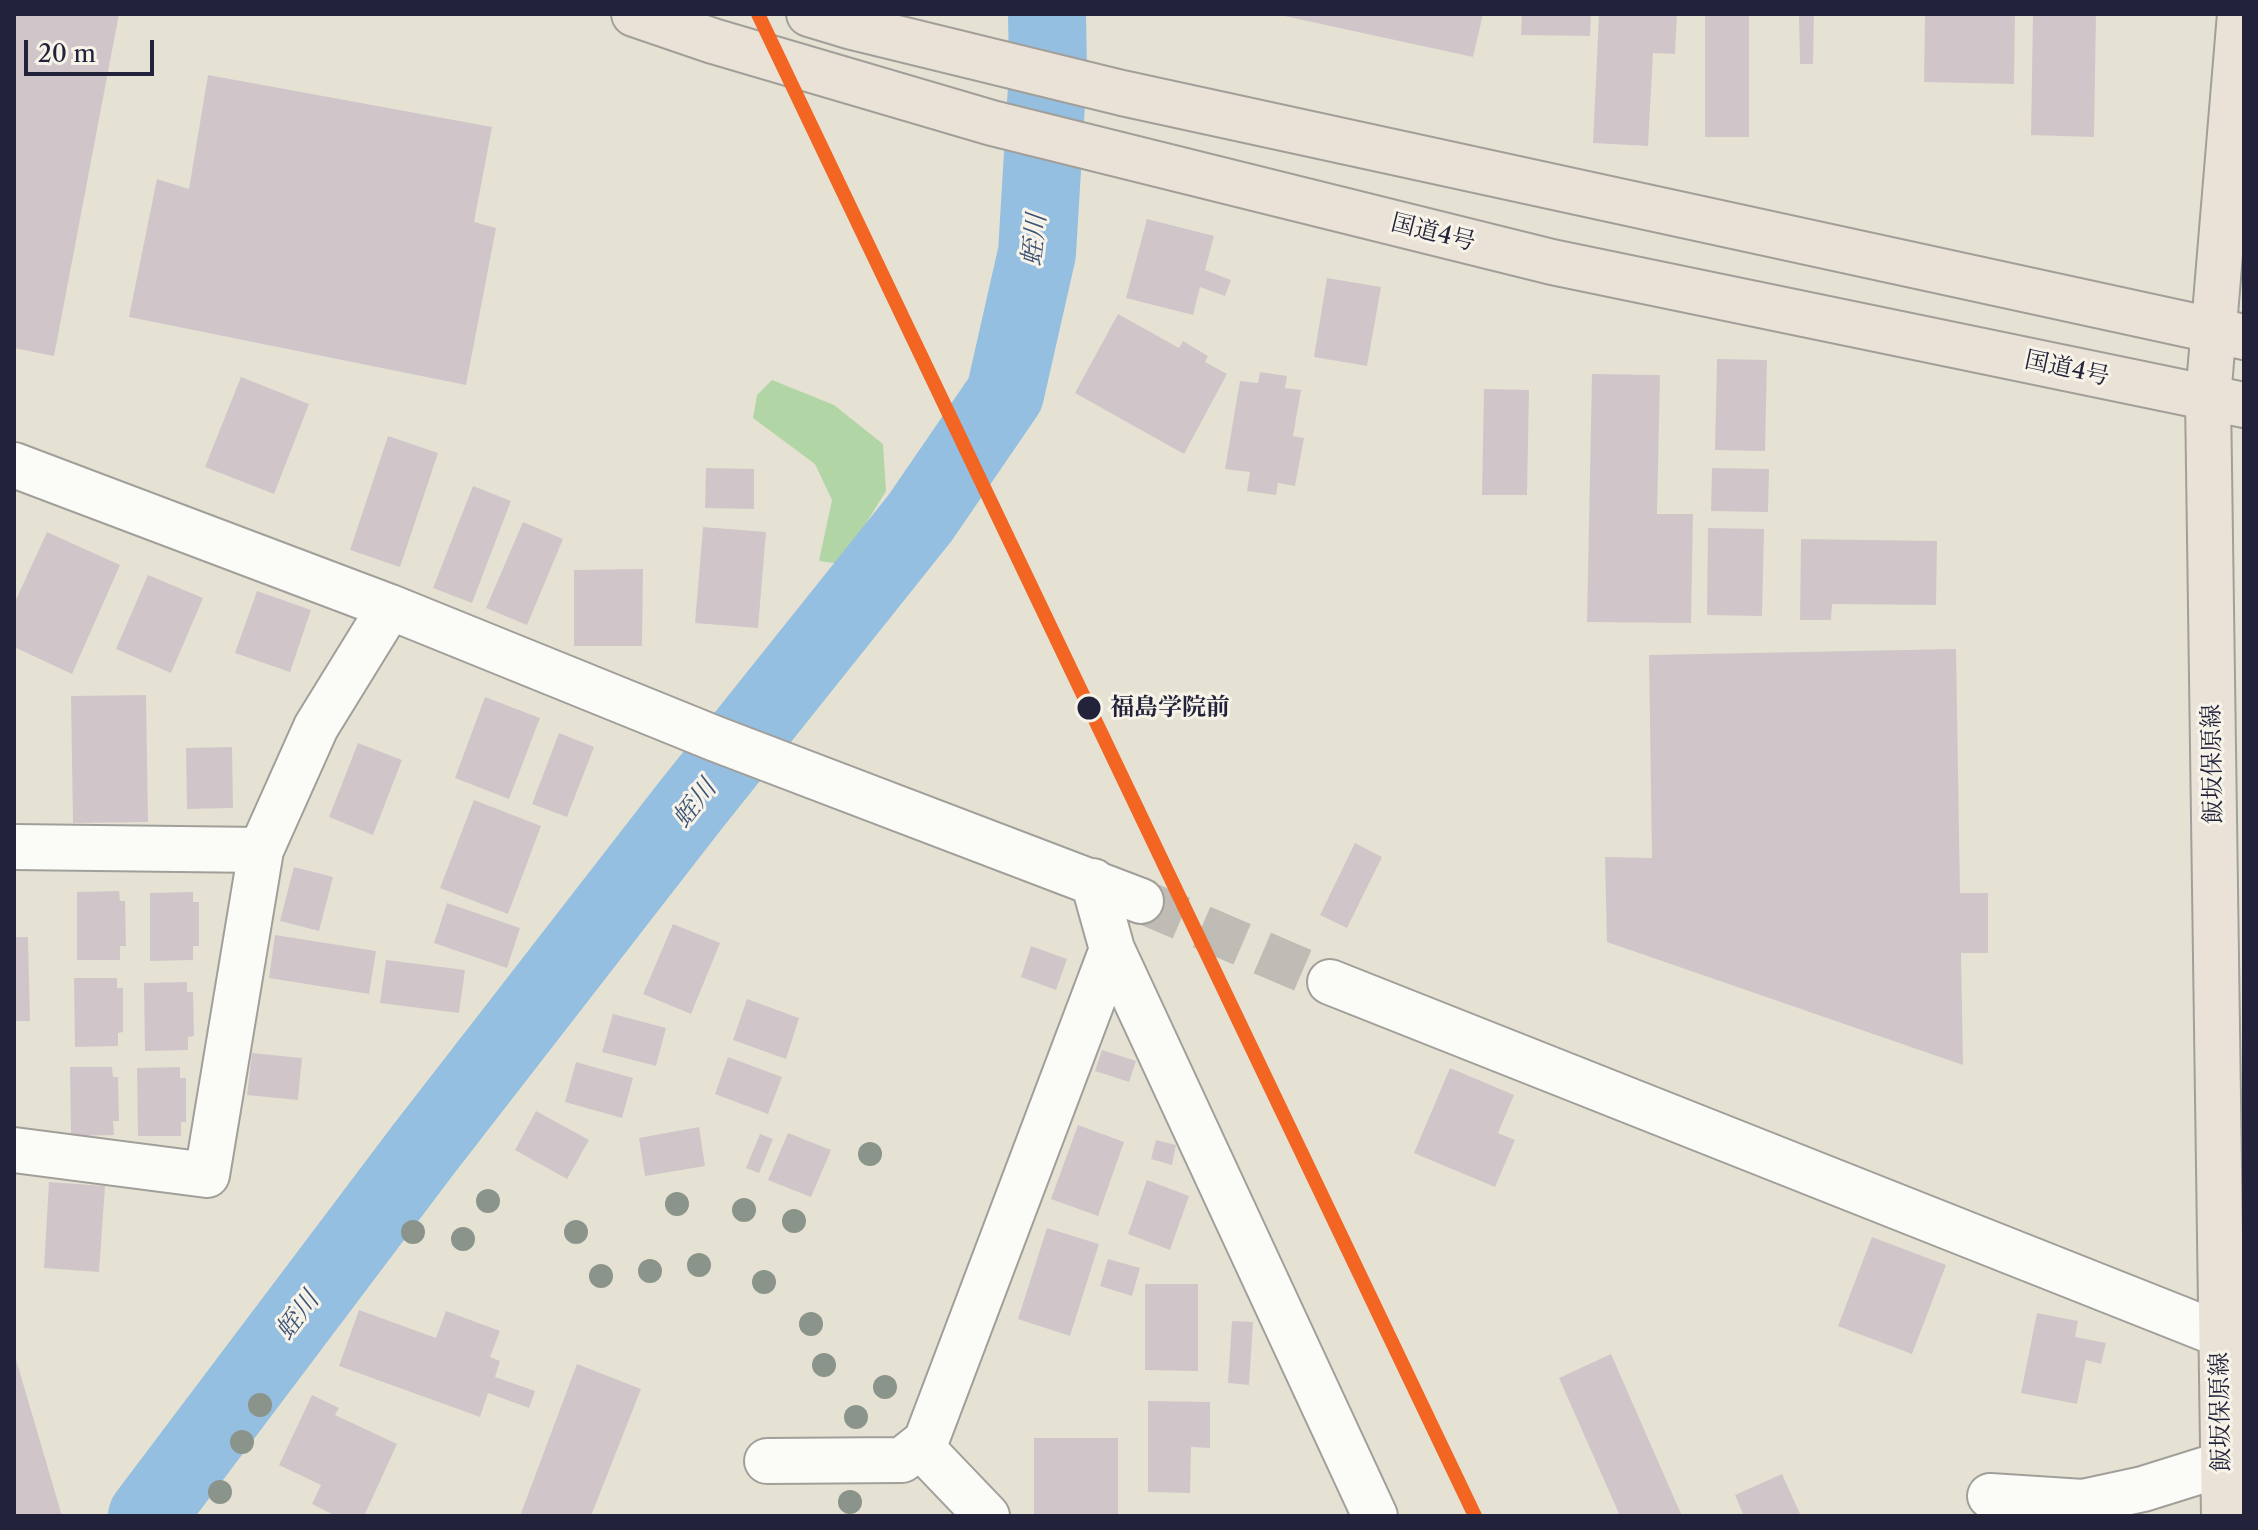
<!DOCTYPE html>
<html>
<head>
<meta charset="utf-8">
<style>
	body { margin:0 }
	#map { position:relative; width:2258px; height:1530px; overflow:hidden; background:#e5e2d3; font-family:"Libre Caslon Text",serif }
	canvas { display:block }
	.frame { position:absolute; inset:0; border:16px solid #22223b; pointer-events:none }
	.scale { position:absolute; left:24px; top:40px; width:130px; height:36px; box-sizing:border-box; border:4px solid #22223b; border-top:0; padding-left:10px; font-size:24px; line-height:28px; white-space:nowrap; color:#22223b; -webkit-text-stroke:6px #f7f3e8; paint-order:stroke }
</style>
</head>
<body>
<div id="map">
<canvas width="2258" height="1530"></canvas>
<div class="frame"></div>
<div class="scale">20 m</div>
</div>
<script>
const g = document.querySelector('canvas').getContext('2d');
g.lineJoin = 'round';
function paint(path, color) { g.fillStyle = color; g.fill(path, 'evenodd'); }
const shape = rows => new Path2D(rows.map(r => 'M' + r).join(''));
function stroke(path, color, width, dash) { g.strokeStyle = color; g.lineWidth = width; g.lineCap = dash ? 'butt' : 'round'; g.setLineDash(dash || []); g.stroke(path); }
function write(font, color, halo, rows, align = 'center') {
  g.font = font + ' "Libre Caslon Text","Noto Serif JP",serif'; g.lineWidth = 6; g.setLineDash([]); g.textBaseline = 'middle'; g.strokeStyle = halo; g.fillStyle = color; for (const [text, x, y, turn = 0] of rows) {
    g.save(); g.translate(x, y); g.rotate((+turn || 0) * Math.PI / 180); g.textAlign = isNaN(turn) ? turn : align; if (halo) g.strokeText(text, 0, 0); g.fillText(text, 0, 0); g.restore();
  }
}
const green = shape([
	[772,380,834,405,883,444,886,491,841,564,819,561,832,500,815,464,753,418,757,395]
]);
const river = shape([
	[147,1516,423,1150,690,806,920,518,1005,394,1037,253,1048,70,1047,14]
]);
const building = shape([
	[14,14,119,14,54,356,14,348],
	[1275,14,1483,14,1473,57],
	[1522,14,1591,14,1590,36,1521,35],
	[1599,14,1677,14,1675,54,1653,53,1648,146,1593,143],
	[1705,14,1749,14,1749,137,1705,137],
	[1799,14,1814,14,1813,64,1800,64],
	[1925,14,2015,14,2014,84,1924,82],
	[2033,14,2096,14,2094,137,2031,135],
	[208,75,492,127,474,222,496,228,466,385,129,317,157,179,189,189],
	[1147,219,1214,236,1205,270,1231,280,1225,296,1200,287,1193,315,1126,298],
	[1327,278,1381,287,1367,366,1314,357],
	[1118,314,1179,348,1183,341,1208,356,1205,362,1227,374,1184,454,1075,393],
	[1717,359,1767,360,1765,451,1715,450],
	[1260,372,1287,376,1285,388,1301,390,1293,436,1304,438,1295,486,1278,483,1276,495,1247,491,1250,472,1225,469,1240,381,1258,383],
	[1592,374,1660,375,1657,514,1693,514,1691,623,1587,622],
	[241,377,309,404,274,494,205,467],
	[1484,389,1529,390,1527,495,1482,495],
	[388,436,438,453,400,567,350,550],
	[706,468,754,469,754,509,705,508],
	[1712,468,1769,469,1768,512,1711,511],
	[473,486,511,501,472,603,433,588],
	[523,522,563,539,527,625,486,608],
	[703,527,766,532,758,628,695,623],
	[1708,528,1764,529,1762,616,1707,615],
	[47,532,120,565,72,674,14,647,14,604],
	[1801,539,1937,541,1936,605,1832,604,1831,620,1800,620],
	[643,569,642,646,574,646,574,570],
	[148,575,203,598,171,673,116,649],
	[257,591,311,610,290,672,235,653],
	[1956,649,1960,893,1988,893,1988,953,1961,953,1963,1065,1607,942,1605,857,1652,858,1649,655],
	[146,695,148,822,73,823,71,696],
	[485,697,540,718,509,799,455,778],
	[559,733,594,747,567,817,532,804],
	[358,743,402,760,373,835,329,817],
	[232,747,233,808,187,809,186,748],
	[474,800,541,826,508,914,440,888],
	[1355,843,1382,857,1347,928,1320,915],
	[294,867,333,877,319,931,280,921],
	[119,891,120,901,125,901,126,946,120,946,120,960,77,960,77,892],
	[193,892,193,902,199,902,199,946,193,946,193,960,150,961,150,893],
	[447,903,520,928,507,968,434,943],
	[673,924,720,943,691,1014,643,994],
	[275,935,376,951,369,994,269,978],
	[14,937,28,937,30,1021,14,1021],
	[1031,946,1067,959,1056,990,1021,977],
	[386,960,465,970,459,1013,380,1003],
	[74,978,117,978,117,988,123,988,123,1032,118,1033,118,1046,75,1047],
	[187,982,187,992,193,992,194,1036,188,1037,188,1050,145,1051,144,983],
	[747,999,799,1018,786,1059,733,1040],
	[613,1014,666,1028,656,1066,602,1052],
	[1102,1050,1136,1061,1129,1082,1095,1071],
	[252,1053,302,1058,298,1100,247,1095],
	[728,1057,782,1077,768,1114,715,1094],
	[576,1062,633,1078,622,1118,565,1102],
	[70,1067,112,1067,113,1077,118,1077,119,1121,113,1121,114,1135,71,1136],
	[180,1067,180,1078,186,1078,186,1122,181,1122,181,1136,138,1136,137,1068],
	[1450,1068,1514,1095,1498,1133,1515,1140,1495,1187,1414,1153],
	[536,1111,589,1140,567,1179,515,1150],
	[1078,1125,1124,1142,1098,1216,1051,1199],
	[699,1127,705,1166,645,1176,639,1138],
	[788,1133,831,1150,811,1197,768,1180],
	[760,1134,773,1139,759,1173,746,1168],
	[1156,1140,1176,1145,1172,1165,1151,1159],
	[1147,1180,1189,1196,1170,1250,1128,1234],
	[49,1182,105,1186,99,1272,44,1268],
	[1047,1228,1099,1244,1070,1336,1018,1319],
	[1872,1237,1946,1265,1912,1354,1838,1326],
	[1108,1259,1140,1268,1132,1296,1100,1286],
	[1145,1284,1198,1284,1198,1371,1145,1370],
	[359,1310,436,1338,446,1311,500,1331,490,1357,500,1361,495,1377,535,1391,529,1408,488,1393,480,1417,339,1366],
	[2037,1313,2078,1321,2075,1337,2106,1343,2101,1364,2086,1360,2077,1404,2021,1393],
	[1232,1321,1253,1322,1249,1385,1228,1383],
	[1611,1354,1682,1516,1620,1516,1559,1378],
	[15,1356,62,1516,14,1516],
	[577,1364,641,1389,591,1516,520,1516],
	[312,1395,339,1408,335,1415,397,1444,364,1516,336,1516,312,1504,321,1485,279,1465],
	[1148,1401,1210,1402,1210,1448,1191,1447,1190,1493,1148,1492],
	[1034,1438,1118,1438,1118,1516,1034,1514],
	[1782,1474,1801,1516,1744,1516,1735,1495]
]);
const minorTunnel = shape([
	[1141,901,1330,982]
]);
const minor = shape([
	[14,465,390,607,716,739,1141,901],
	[14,847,261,850],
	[1093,881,1112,949,1375,1516],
	[1330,982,2244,1344],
	[14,1150,207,1175,261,850,316,727,390,607],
	[920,1446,987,1516],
	[767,1461,902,1460,926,1441,1112,949],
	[1990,1496,2083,1502,2143,1489,2223,1464]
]);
const major = shape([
	[2224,1516,2208,398,2240,14]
]);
const highway = shape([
	[634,14,713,41,992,123,1552,262,2244,405],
	[809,14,852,27,1122,93,2244,337]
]);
const rail1 = shape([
	[758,14,1475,1516]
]);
const trees = [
	[870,1154],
	[488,1201],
	[677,1204],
	[744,1210],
	[794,1221],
	[413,1232],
	[576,1232],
	[463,1239],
	[699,1265],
	[650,1271],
	[601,1276],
	[764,1282],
	[811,1324],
	[824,1365],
	[885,1387],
	[260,1405],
	[856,1417],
	[242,1442],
	[220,1492],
	[850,1502]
];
const markers = [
	[1089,708,13,"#22223b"]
];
const streetNames = [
	["国道4号",1433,233,14],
	["国道4号",2067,369,12],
	["飯坂保原線",2213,764,-91],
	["飯坂保原線",2221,1412,-91]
];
const stopNames = [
	["福島学院前",1110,708]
];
const waterNames = [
	["蛭川",1035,240,-84],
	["蛭川",695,804,-52],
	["蛭川",298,1316,-53]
];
paint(green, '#b2d5a6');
stroke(river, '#95bfe0', 78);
paint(building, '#d0c6ca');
stroke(minorTunnel, '#bebcb5', 44, [44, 22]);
stroke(minor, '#a19f9a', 48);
stroke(major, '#a19f9a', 48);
stroke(highway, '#a19f9a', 48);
stroke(minor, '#fbfbf8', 44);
stroke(major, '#eae2d6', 44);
stroke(highway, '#eae2d6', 44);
stroke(rail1, '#f26522', 14);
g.fillStyle = '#8b948b';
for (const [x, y] of trees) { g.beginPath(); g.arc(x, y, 12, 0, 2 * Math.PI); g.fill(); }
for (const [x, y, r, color] of markers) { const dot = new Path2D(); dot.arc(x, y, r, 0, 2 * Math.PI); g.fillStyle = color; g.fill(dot); stroke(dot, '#f7f3e8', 3); }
write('24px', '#22223b', '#f7f3e8', streetNames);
write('bold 24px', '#22223b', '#f7f3e8', stopNames, 'left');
write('italic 26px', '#3e5476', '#f7f3e8', waterNames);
</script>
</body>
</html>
